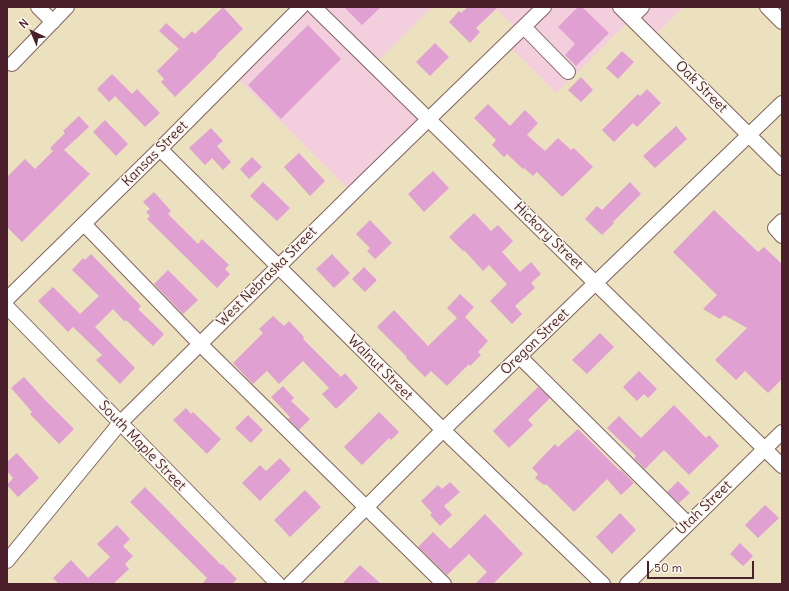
<!DOCTYPE html>
<html>
<head>
<meta charset="utf-8">
<style>
	body { margin:0 }
	#map { position:relative; width:789px; height:591px; overflow:hidden; background:#ebe1be; font-family:Delius,sans-serif }
	canvas { display:block }
	.frame { position:absolute; inset:0; border:8px solid #4a1f2b; pointer-events:none }
	.north { position:absolute; left:12px; top:12px; width:40px; height:40px; -webkit-text-stroke:3px #fbf7ec; paint-order:stroke; rotate:316deg; font-size:11px; font-weight:700; line-height:16px; text-align:center; color:#4a1f2b }
	.north::after { content:''; display:block; margin:auto; width:14px; height:18px; background:#4a1f2b; clip-path:polygon(50% 0,100% 100%,50% 72%,0 100%) }
	.scale { position:absolute; left:647px; top:561px; width:107px; height:18px; box-sizing:border-box; border:2px solid #4a1f2b; border-top:0; padding-left:5px; font-size:12px; line-height:14px; white-space:nowrap; color:#4a1f2b; -webkit-text-stroke:3px #fbf7ec; paint-order:stroke }
</style>
</head>
<body>
<div id="map">
<canvas width="789" height="591"></canvas>
<div class="frame"></div>
<div class="north">N</div>
<div class="scale">50 m</div>
</div>
<script>
const g = document.querySelector('canvas').getContext('2d');
g.lineJoin = 'round';
function paint(path, color) { g.fillStyle = color; g.fill(path, 'evenodd'); }
const shape = rows => new Path2D(rows.map(r => 'M' + r).join(''));
function stroke(path, color, width, dash) { g.strokeStyle = color; g.lineWidth = width; g.lineCap = dash ? 'butt' : 'round'; g.setLineDash(dash || []); g.stroke(path); }
function write(font, color, halo, rows, align = 'center') {
  g.font = font + ' Delius,sans-serif'; g.lineWidth = 3; g.setLineDash([]); g.textBaseline = 'middle'; g.strokeStyle = halo; g.fillStyle = color; for (const [text, x, y, turn = 0] of rows) {
    g.save(); g.translate(x, y); g.rotate((+turn || 0) * Math.PI / 180); g.textAlign = isNaN(turn) ? turn : align; if (halo) g.strokeText(text, 0, 0); g.fillText(text, 0, 0); g.restore();
  }
}
const built = shape([
	[306,7,432,7,375,64,428,116,350,191,236,77],
	[494,7,542,7,517,30],
	[548,7,615,7,629,21,556,93,508,45],
	[623,7,683,7,653,37]
]);
const building = shape([
	[223,7,243,29,216,55,217,56,175,97,161,82,164,79,157,71,179,49,159,31,166,23,184,39,192,31,195,34],
	[344,7,381,7,362,25],
	[468,7,498,7,476,28,480,32,470,43,449,22,459,11,461,13],
	[578,7,582,7,609,33,576,66,565,55,575,44,558,27],
	[308,25,341,59,281,119,248,85],
	[435,43,449,57,430,76,416,62],
	[622,51,634,62,618,79,606,68],
	[112,74,132,94,137,89,160,113,145,127,115,96,109,102,97,89],
	[581,77,593,90,581,102,568,90],
	[647,89,661,103,637,127,633,123,614,142,602,130,638,94,640,96],
	[488,104,510,126,525,110,538,123,527,135,545,151,558,138,571,150,574,148,593,167,562,197,537,172,533,176,524,168,523,169,507,154,504,157,492,145,496,140,474,118],
	[79,116,89,127,64,150,90,174,22,242,7,227,7,177,25,159,35,169,53,151,50,148,65,133,63,131],
	[105,120,128,144,116,156,93,132],
	[676,126,687,139,655,168,643,156],
	[211,128,223,141,217,146,231,162,223,170,212,158,205,165,189,148],
	[299,153,325,181,310,196,284,167],
	[252,157,262,167,249,179,240,169],
	[433,171,449,188,424,212,408,194],
	[263,182,290,208,277,221,250,196],
	[630,182,641,194,613,222,614,223,602,235,585,219,597,206,602,210],
	[154,192,171,211,168,214,198,244,202,239,229,265,225,269,230,274,217,288,147,219,150,216,146,212,150,209,143,202],
	[714,210,758,252,764,247,782,264,782,379,768,393,745,371,736,380,715,360,747,328,724,315,720,319,703,309,717,295,673,252],
	[474,213,491,231,498,225,513,241,502,252,520,272,531,262,541,274,531,283,535,288,515,306,522,314,512,324,490,301,507,284,489,265,483,271,464,250,463,251,449,237],
	[370,220,392,243,375,259,367,251,370,248,356,234],
	[91,254,141,306,138,309,164,334,153,346,126,320,125,322,113,309,95,327,135,368,120,384,96,360,102,355,73,327,68,332,38,301,53,287,80,314,99,296,72,270,83,258,85,260],
	[332,254,350,273,334,288,316,269],
	[364,267,377,280,365,292,352,279],
	[168,270,198,300,183,314,154,284],
	[460,294,474,307,465,317,488,341,478,352,481,355,470,366,469,364,447,386,431,371,425,377,406,358,407,357,377,327,394,310,428,346,457,318,447,308],
	[273,316,284,326,289,321,304,337,303,339,341,377,345,373,358,388,336,409,322,394,329,388,303,361,279,384,267,371,253,384,233,363,263,333,259,329],
	[600,333,614,347,587,374,572,360],
	[639,371,657,389,648,398,644,394,637,401,623,387],
	[24,377,44,399,74,429,59,444,30,414,32,412,11,388],
	[283,386,294,398,291,401,310,419,299,430,288,419,290,417,271,397],
	[538,387,550,398,528,420,533,425,509,448,493,431],
	[674,405,706,438,709,435,719,446,689,475,664,450,645,469,634,458,636,456,607,428,619,416,641,438],
	[186,408,191,414,193,412,221,439,207,454,173,420],
	[379,412,399,432,391,440,389,438,362,465,344,447],
	[248,415,263,430,251,443,235,428],
	[578,429,620,471,621,470,634,483,621,495,607,479,574,512,546,484,544,485,535,478,538,474,532,468,555,444,558,447],
	[17,453,39,478,18,497,7,485,13,478,7,471,7,462],
	[280,458,291,470,260,501,242,483,260,465,266,471],
	[678,481,690,493,679,503,667,492],
	[450,482,460,492,444,506,452,515,440,526,430,515,432,513,421,501,438,485,442,489],
	[145,487,221,565,222,564,237,579,232,584,202,584,207,578,130,502],
	[305,490,321,507,290,537,274,520],
	[765,505,779,518,758,538,745,525],
	[620,513,636,530,612,554,596,537],
	[485,514,523,554,493,584,475,584,487,572,469,554,447,575,418,547,433,532,450,549],
	[117,525,130,539,123,546,133,556,125,564,129,569,113,584,59,584,53,578,71,560,88,578,110,557,97,544],
	[740,543,753,556,743,566,730,554],
	[360,565,381,584,342,584]
]);
const minor = shape([
	[38,7,53,22],
	[314,7,782,466],
	[620,7,782,168],
	[767,7,782,22],
	[631,18,642,7],
	[524,27,568,72],
	[12,64,67,7],
	[160,149,443,430,603,584],
	[782,221,775,228,782,236],
	[84,224,200,344,444,584],
	[7,299,160,149,301,7],
	[7,307,278,584],
	[520,357,688,524],
	[7,561,120,423,363,183,544,7],
	[290,584,443,430,782,103],
	[627,584,782,432]
]);
const streetNames = [
	["Oak Street",701,87,45],
	["Kansas Street",155,154,-45],
	["Hickory Street",548,236,44],
	["West Nebraska Street",267,277,-45],
	["Oregon Street",535,342,-44],
	["Walnut Street",380,368,45],
	["South Maple Street",142,446,46],
	["Utah Street",704,508,-44]
];
paint(built, '#f3cfde');
paint(building, '#e0a0d1');
stroke(minor, '#82635e', 16);
stroke(minor, '#fff', 14);
write('14px', '#4a1f2b', '#fbf7ec', streetNames);
</script>
</body>
</html>
